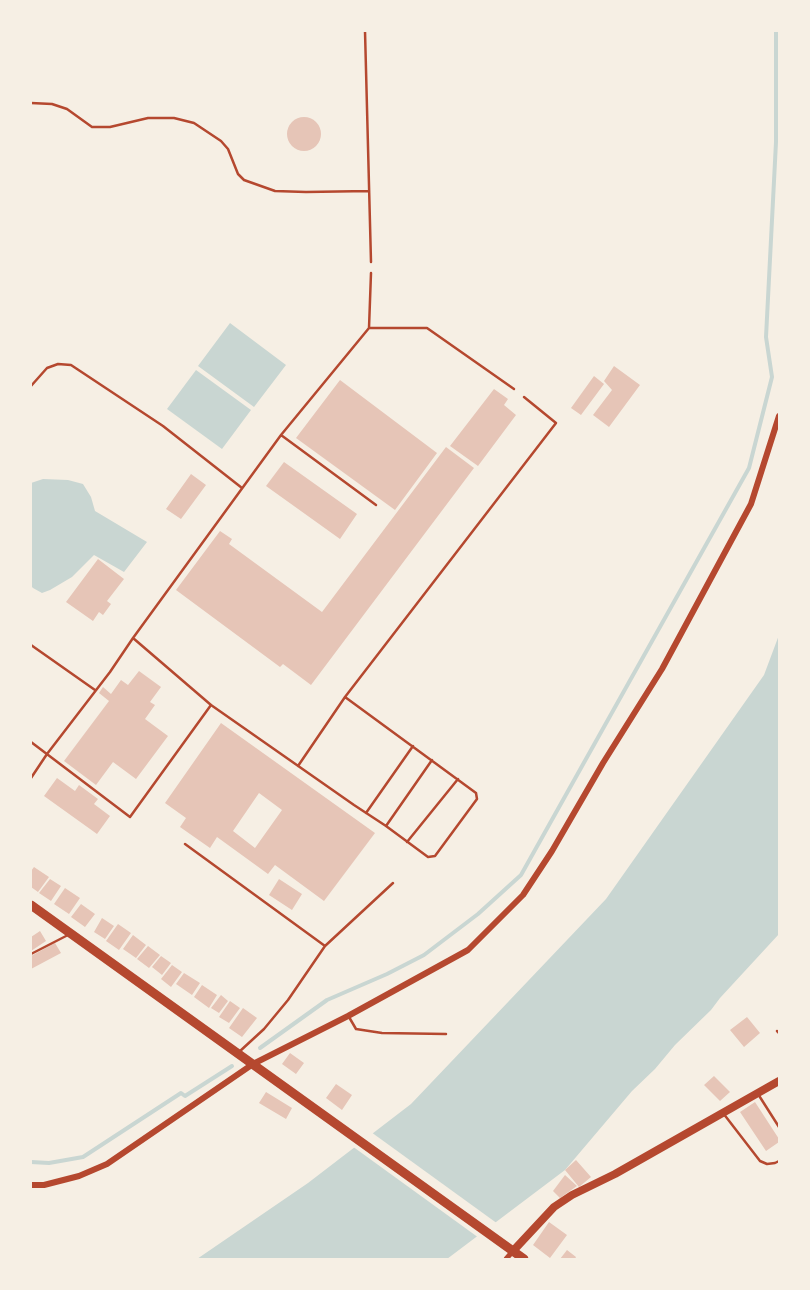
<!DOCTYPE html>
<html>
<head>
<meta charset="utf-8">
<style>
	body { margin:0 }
	#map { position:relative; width:810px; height:1290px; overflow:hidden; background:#f6efe4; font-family:Montserrat,sans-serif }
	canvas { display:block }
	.frame { position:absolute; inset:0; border:32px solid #f6efe4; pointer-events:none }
</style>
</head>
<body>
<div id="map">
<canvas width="810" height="1290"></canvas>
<div class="frame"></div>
</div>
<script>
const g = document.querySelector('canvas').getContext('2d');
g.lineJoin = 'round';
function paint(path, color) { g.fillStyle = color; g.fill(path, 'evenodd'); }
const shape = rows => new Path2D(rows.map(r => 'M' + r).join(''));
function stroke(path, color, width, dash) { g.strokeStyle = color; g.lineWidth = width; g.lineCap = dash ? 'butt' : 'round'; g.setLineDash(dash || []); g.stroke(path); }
const water = shape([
	[230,323,286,365,254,407,198,366],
	[196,370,251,410,222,449,167,409],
	[43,479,68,480,83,484,91,497,95,511,147,542,124,572,94,555,72,577,50,590,42,593,33,588,31,586,31,483],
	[779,635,779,934,720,998,711,1010,675,1045,655,1069,632,1091,565,1170,447,1259,197,1259,308,1183,411,1104,606,899,764,675]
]);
const pier = shape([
	[371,1132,498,1224,479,1238,352,1146]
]);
const stream = shape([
	[260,1048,327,1000,387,974,424,955,478,914,521,875,749,468,772,377,766,337,776,142,776,31],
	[31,1162,49,1163,83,1157,181,1093,185,1096,232,1066]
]);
const building = shape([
	'287 134a17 17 0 1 1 34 0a17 17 0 1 1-34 0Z',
	[614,366,640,385,609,427,593,415,612,390,604,381],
	[594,376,604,384,581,415,571,408],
	[340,380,437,453,395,510,296,438],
	[494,389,508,399,504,405,516,415,478,466,450,446],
	[446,447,474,468,311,685,283,664,280,667,176,590,220,531,232,539,229,544,322,612],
	[284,462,357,514,340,539,266,486],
	[191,474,206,485,181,519,166,509],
	[98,559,124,579,107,601,111,604,103,615,99,612,93,621,66,602],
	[139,671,161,687,150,702,155,705,145,719,168,736,136,779,113,762,96,785,64,761,109,701,99,693,103,687,111,694,121,680,128,685],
	[221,723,375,833,324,901,275,865,268,874,217,837,210,848,180,827,186,818,165,803],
	[259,793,282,810,255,848,233,831],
	[57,778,75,791,79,785,98,799,94,804,110,816,97,834,44,796],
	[34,867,49,877,38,892,31,887,31,871],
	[50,879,61,886,51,901,39,893],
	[279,879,302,894,292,910,269,895],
	[65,888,80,898,69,914,54,904],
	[81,904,95,914,85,927,71,917],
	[102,918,114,926,105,939,94,932],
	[118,924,131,933,119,950,106,941],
	[40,931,46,941,31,951,31,937],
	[133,935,146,945,136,958,123,949],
	[55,943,61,953,31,969,31,956],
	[148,946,160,955,149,968,137,959],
	[161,956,171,963,162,975,152,967],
	[172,965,182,972,171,987,161,979],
	[184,973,200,983,192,995,176,984],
	[202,985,217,995,209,1008,194,997],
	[221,995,228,1001,219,1013,211,1008],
	[230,1001,240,1008,229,1023,219,1017],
	[243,1008,257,1018,242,1037,229,1028],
	[747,1017,760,1033,744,1047,730,1030],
	[290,1053,304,1063,296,1074,282,1064],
	[714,1076,730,1092,720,1101,704,1085],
	[336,1084,352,1095,342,1110,326,1098],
	[266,1092,292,1108,286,1119,259,1103],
	[755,1102,779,1139,779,1142,766,1151,740,1112],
	[576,1160,591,1177,579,1187,565,1170],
	[565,1175,577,1186,560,1198,553,1191],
	[549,1222,567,1235,550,1258,533,1245],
	[567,1250,576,1257,575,1259,560,1259]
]);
const service = shape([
	[365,31,371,262],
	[31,103,52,104,67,109,92,127,110,127,148,118,174,118,194,123,221,141,228,149,238,174,244,180,275,191,306,192,369,191],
	[369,328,427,328,514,389],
	[31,386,47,368,58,364,71,365,163,426,242,488],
	[281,435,376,505],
	[31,645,95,690],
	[211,705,354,805,386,826,428,857,435,856,477,799,476,793,345,697],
	[31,742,130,817,211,705,133,638],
	[298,766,345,697,556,423,524,397],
	[31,778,47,754,110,672,133,638,281,435,369,328,371,273],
	[366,813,413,746],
	[386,826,432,760],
	[407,842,458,779],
	[185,844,325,946,288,1000,264,1029,239,1052],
	[325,946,393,883],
	[31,954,68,935],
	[349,1017,356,1029,382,1033,446,1034],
	[777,1031,779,1033],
	[758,1094,779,1127],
	[723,1113,760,1161,767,1164,775,1163,779,1161]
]);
const minor = shape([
	[506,1259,513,1251]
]);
const tertiary = shape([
	[31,1185,44,1185,79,1176,107,1164,253,1064,348,1016,468,950,523,895,552,851,603,763,662,669,751,504,779,416]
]);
const secondary = shape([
	[513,1251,554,1207,572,1195,615,1174,779,1081]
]);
const trunk = shape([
	[31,905,524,1259]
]);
paint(water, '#c9d6d2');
paint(pier, '#f6efe4');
stroke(stream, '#c9d6d2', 4);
paint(building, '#e6c5b7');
stroke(service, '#b5482f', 2.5);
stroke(minor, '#b5482f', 5);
stroke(tertiary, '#b5482f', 6);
stroke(secondary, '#b5482f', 8);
stroke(trunk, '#b5482f', 9);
</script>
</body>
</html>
